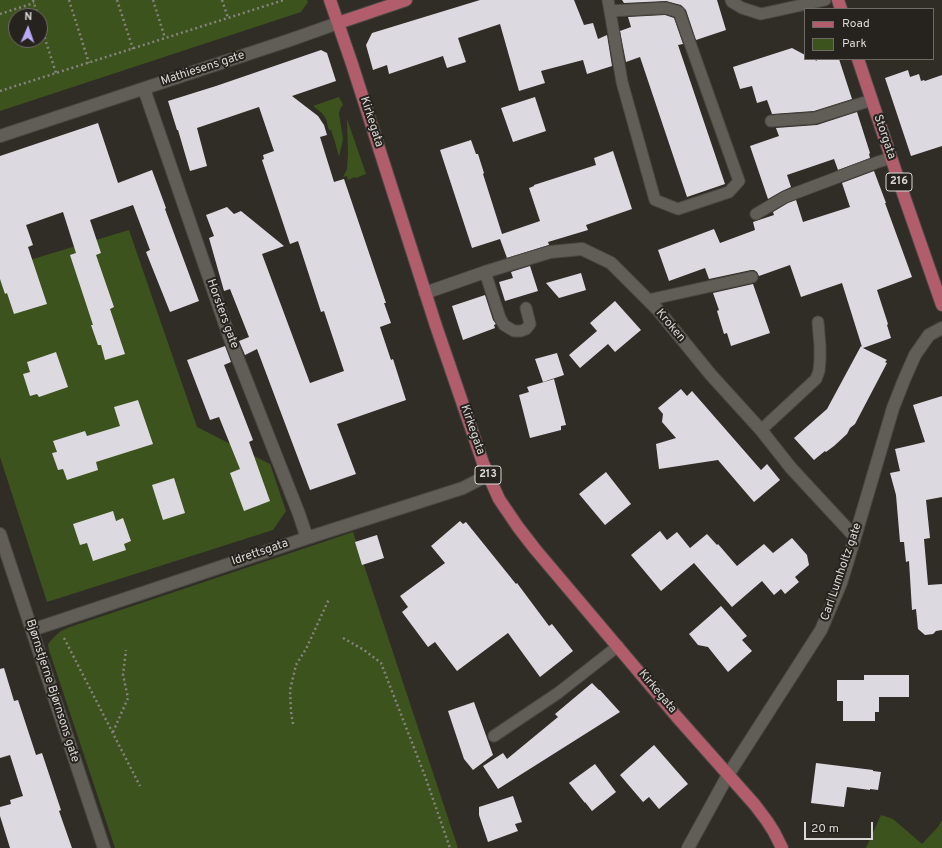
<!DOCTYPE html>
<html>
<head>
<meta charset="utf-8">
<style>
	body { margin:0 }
	#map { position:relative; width:942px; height:848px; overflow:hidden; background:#302d27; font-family:Overpass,sans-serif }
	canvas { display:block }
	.legend { position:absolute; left:804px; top:8px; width:130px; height:52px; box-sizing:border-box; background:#26231e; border:1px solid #6e6b67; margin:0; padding:5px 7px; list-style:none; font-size:12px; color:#dad8d5 }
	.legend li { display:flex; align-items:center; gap:8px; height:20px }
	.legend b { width:20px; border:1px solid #6e6b67 }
	.north { position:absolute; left:8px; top:8px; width:40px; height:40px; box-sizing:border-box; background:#26231e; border:1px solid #6e6b67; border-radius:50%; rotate:2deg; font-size:11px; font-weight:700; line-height:16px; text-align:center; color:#dad8d5 }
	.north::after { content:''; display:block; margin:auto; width:14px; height:18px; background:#baaaf6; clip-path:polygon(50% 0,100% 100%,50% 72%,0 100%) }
	.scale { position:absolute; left:804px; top:822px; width:69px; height:18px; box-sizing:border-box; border:2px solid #dad8d5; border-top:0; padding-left:5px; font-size:12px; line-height:14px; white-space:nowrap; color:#dad8d5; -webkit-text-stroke:3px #26231e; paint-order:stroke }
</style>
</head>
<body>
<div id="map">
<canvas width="942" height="848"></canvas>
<ul class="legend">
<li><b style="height:5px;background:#b15d6b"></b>Road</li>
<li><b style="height:11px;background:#3d531d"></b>Park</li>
</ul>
<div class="north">N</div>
<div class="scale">20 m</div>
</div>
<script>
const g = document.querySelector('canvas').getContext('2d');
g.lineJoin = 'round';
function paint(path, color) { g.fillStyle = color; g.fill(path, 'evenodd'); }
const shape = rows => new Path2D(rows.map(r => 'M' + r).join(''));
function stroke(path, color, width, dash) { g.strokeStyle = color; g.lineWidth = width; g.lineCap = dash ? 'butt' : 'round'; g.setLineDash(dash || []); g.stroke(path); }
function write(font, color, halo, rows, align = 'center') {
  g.font = font + ' Overpass,sans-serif'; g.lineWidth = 4; g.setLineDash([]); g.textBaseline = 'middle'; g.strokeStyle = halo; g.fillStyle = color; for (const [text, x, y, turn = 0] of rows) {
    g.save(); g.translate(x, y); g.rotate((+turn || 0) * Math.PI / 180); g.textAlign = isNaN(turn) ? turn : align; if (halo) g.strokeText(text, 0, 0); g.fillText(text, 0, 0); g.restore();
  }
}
const green = shape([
	[0,0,307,0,308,2,301,12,0,111],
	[16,16,40,16,40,40,16,40],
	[339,97,343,105,340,109,339,114,343,139,339,157,335,142,331,130,329,130,326,119,322,113,313,106],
	[347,119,366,174,356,178,355,177,348,180,347,176,343,177,347,169,348,153],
	[129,230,197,427,270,464,286,511,273,530,47,602,0,457,0,269],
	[353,532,458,848,115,848,49,650,48,644,54,637,61,631,70,627],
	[881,815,893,819,922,844,938,827,942,820,942,848,866,848]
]);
const building = shape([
	[480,0,574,0,584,25,593,23,598,39,607,35,612,66,587,74,583,60,541,71,545,83,519,91,500,24,458,38,466,62,447,68,443,56,389,74,387,65,373,70,366,45,372,33],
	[622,0,717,0,726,30,696,40,686,10,681,5,666,1,624,3],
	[665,15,674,18,683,44,678,45,725,184,687,197,640,57,626,62,620,31,631,27,628,17],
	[792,48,805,55,805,59,813,59,817,61,816,59,839,59,852,99,814,111,772,114,767,100,757,103,752,86,740,89,733,67],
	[321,50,327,53,336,81,292,96,318,116,324,125,327,135,320,137,334,182,344,179,386,303,384,303,391,323,380,327,391,360,393,359,406,400,337,424,356,474,310,490,257,349,245,355,239,341,249,337,230,289,224,291,209,238,214,236,206,215,227,207,234,214,241,211,284,246,262,254,310,383,344,371,324,311,321,312,298,241,290,244,262,160,264,159,263,155,274,151,259,107,197,128,207,166,190,171,178,130,177,130,168,101,216,86],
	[908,70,910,77,919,74,921,81,924,80,925,81,942,75,942,146,911,156,885,78],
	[535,97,546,131,513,142,501,108],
	[857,112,870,153,869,154,870,158,838,170,834,159,787,175,791,187,782,191,768,199,750,146,779,136,776,128,817,125],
	[98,123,118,183,152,170,166,208,165,209,199,301,170,312,146,252,150,250,133,205,90,220,101,253,96,255,114,307,110,309,125,354,105,360,101,345,98,345,91,325,93,325,70,255,76,253,63,212,26,225,33,245,28,247,47,304,14,314,7,293,5,294,0,279,0,156],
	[471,140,476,154,478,154,484,173,483,174,502,234,540,221,529,188,534,186,534,185,596,165,594,158,613,151,632,209,586,225,588,230,548,242,549,245,507,258,500,239,472,248,440,150],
	[874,171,886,203,885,203,912,277,877,290,888,324,887,325,891,338,863,348,887,360,885,362,887,363,855,424,850,428,847,434,834,446,826,452,825,451,814,460,794,438,827,409,861,346,862,347,842,283,801,297,790,265,759,276,757,272,754,270,751,270,709,279,705,268,669,281,658,250,714,229,720,243,755,230,753,222,774,215,773,212,788,203,796,200,803,222,850,207,842,183],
	[530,266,538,291,505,301,499,282,513,278,511,272],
	[581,273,586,290,559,298,546,283],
	[753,284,770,333,731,346,727,333,724,334,717,311,719,310,713,293],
	[485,295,493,320,496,324,494,325,495,328,463,340,452,306],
	[615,301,641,330,615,352,608,344,580,368,569,355,597,331,590,323],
	[225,346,231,362,224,365,253,440,249,442,270,501,244,511,230,473,240,469,219,417,210,420,187,360],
	[56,352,68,387,39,397,37,394,30,396,23,374,30,372,27,362],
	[557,353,564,375,543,382,535,359],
	[554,379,566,425,561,426,561,430,530,438,519,395,529,392,527,387],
	[681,389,687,396,692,391,761,470,767,464,780,480,754,502,718,460,659,469,656,444,676,438,662,422,663,414,658,408],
	[942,396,942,497,926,500,930,538,924,539,928,585,942,584,942,630,936,631,933,634,925,635,918,629,916,609,912,610,909,561,906,562,904,542,900,542,896,495,890,473,900,471,895,449,925,442,913,405],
	[138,400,153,444,96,462,98,470,67,480,63,469,58,470,52,453,57,452,53,441,85,431,87,436,120,426,114,407],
	[606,472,631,504,605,525,579,494],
	[174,478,185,513,163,520,152,485],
	[113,511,116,521,123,518,131,541,124,544,126,550,93,561,87,543,80,545,73,524],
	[460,521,463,524,466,522,516,584,517,583,549,626,552,624,573,651,540,677,508,633,457,671,435,642,428,647,402,612,408,607,400,596,445,563,431,546],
	[660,531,667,540,677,532,690,548,707,534,717,545,718,544,737,566,764,544,773,553,792,538,807,555,809,565,795,577,799,582,785,594,781,589,774,595,762,581,732,607,694,563,661,591,631,555],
	[377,535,384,558,362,565,355,542],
	[721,606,747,636,742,640,752,651,728,672,708,647,698,645,689,634],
	[4,668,14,701,18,700,36,755,42,753,61,810,59,811,72,848,10,848,0,816,0,807,11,804,10,800,23,796,10,755,0,758,0,669],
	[864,675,909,675,909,697,879,697,879,712,875,712,875,721,843,721,843,701,837,701,837,680,864,680],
	[592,683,599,690,600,690,620,712,498,789,483,766,503,753,507,759,558,717,555,714],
	[474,702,493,755,473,770,464,759,448,711],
	[654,745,688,784,659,809,649,797,643,802,620,775],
	[816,763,873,770,873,771,881,772,878,790,870,789,870,790,847,787,844,807,811,803],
	[595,764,616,792,592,811,585,802,585,803,569,783],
	[513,796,522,822,515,824,518,831,488,842,479,815,479,807]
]);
const path = shape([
	[33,0,38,16],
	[69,0,89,63],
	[117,0,133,49],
	[153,0,165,38],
	[222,0,228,18],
	[0,14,34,3],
	[40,23,56,73],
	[0,91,284,0],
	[64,638,140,786],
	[343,638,364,650,381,663,425,776,450,848],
	[293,724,291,712,290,690,296,665,306,649,329,599],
	[113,732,128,698,123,675,126,650]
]);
const lane = shape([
	[608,0,610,11,622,82,655,200,678,209,729,192,739,181,679,12,666,8,610,11],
	[731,0,732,2,742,8,761,14,825,0],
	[771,121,815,118,872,100],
	[756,214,785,197,878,162,891,158],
	[485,272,500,318,504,325,514,331,521,331,526,329,530,324,526,308],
	[648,300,752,277],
	[761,430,816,379,819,371,820,359,820,346,818,322],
	[494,736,558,693,618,646]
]);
const street = shape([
	[144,89,229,336,299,514,307,538],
	[0,136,290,40,338,23],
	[425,293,485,272,550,252,582,249,611,263,658,310,711,375,761,430,791,468,855,537],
	[0,534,104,848],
	[32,630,310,537,463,488,488,475],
	[688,848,728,775,821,630,841,583,855,537,893,408,904,380,915,355,929,335,942,328]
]);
const primary = shape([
	[330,0,352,64,436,326,483,463,499,499,518,527,535,549,677,717,755,805,767,821,774,832,782,848],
	[838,0,841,9],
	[338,23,406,0],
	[858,59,905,199,942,305]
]);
const shields = [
	[899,182,26],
	[488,475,26]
];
const shieldNames = [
	["216",899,182],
	["213",488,475]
];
const streetNames = [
	["Mathiesens gate",203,69,-18],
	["Kirkegata",371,122,72],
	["Storgata",884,137,71],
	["Horsters gate",222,314,70],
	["Kroken",670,326,50],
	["Kirkegata",472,430,71],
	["Idrettsgata",260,553,-19],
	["Carl Lumholtz gate",842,572,-71],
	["Bjørnstjerne Bjørnsons gate",52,691,72],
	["Kirkegata",657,692,50]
];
paint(green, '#3d531d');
paint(building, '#ddd9e0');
stroke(lane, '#4a4843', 13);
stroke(street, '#4a4843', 14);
stroke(primary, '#4a4843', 14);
stroke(path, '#86837f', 2.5, [2, 3]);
stroke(lane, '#615e57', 11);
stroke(street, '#615e57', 12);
stroke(primary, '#b15d6b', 12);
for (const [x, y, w] of shields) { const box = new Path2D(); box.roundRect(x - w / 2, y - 9, w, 18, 3); g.fillStyle = '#26231e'; g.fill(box); stroke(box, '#dad8d5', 1); }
write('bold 11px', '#dad8d5', null, shieldNames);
write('12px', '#dad8d5', '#26231e', streetNames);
</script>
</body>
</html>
